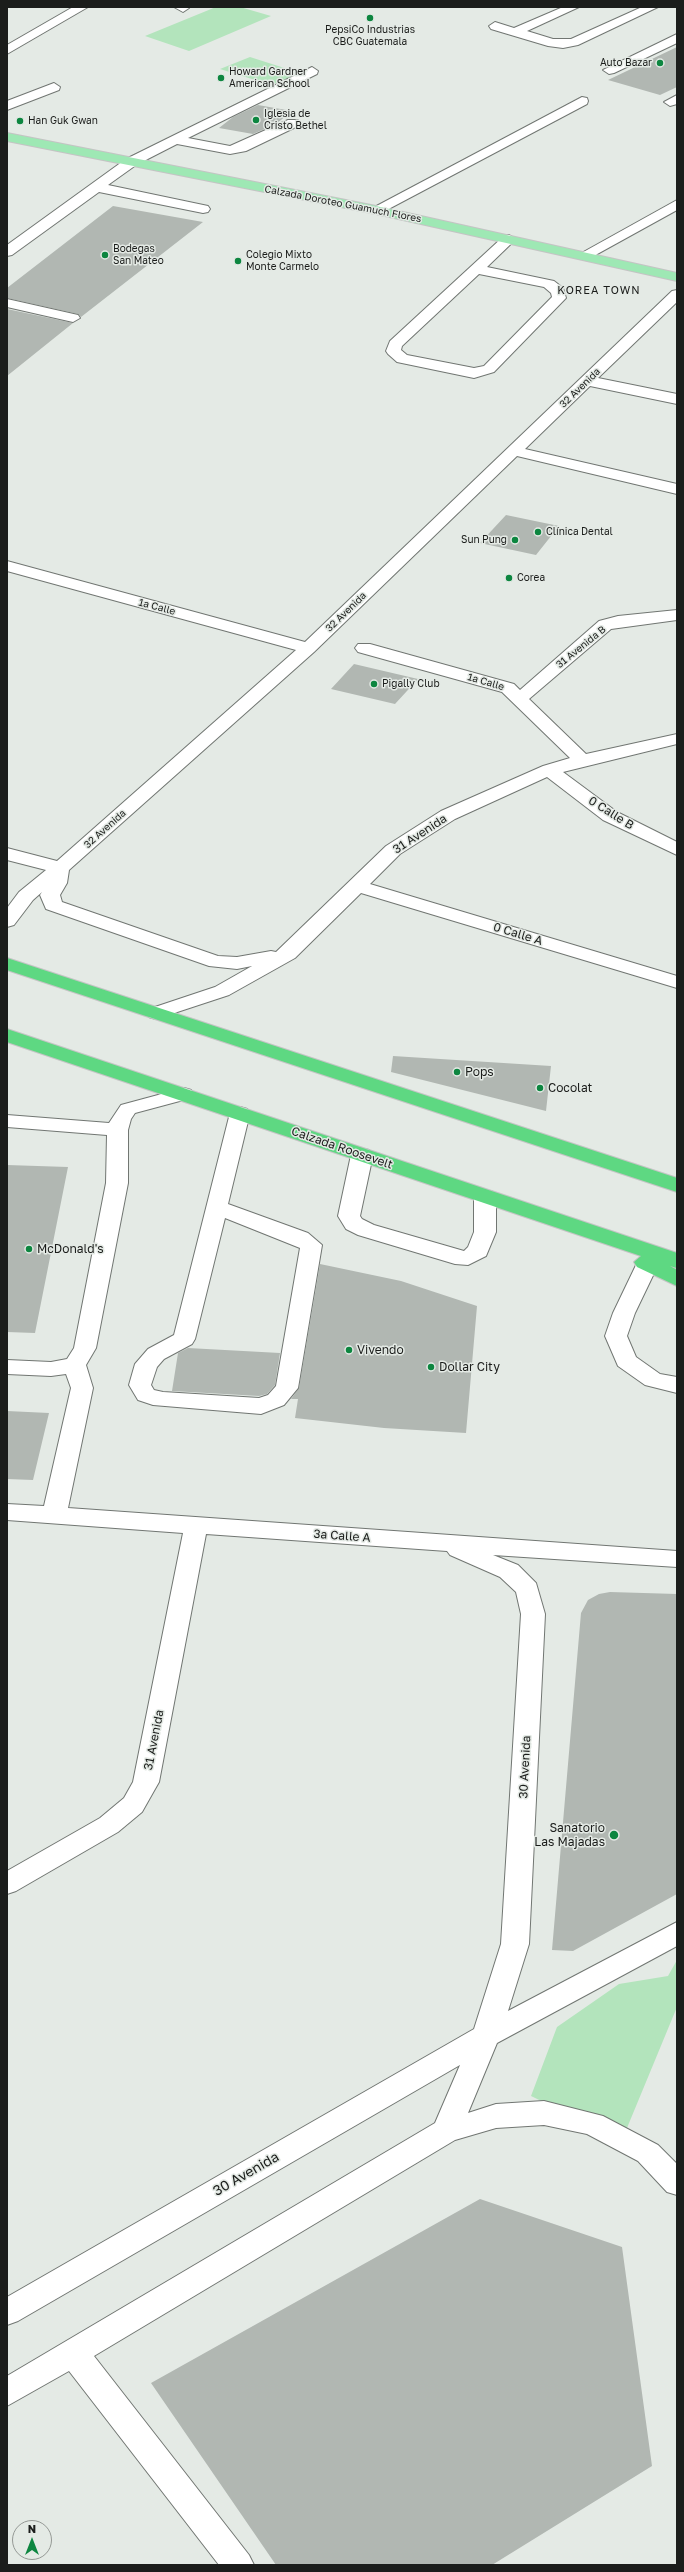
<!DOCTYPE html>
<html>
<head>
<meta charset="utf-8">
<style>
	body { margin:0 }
	#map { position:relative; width:684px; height:2572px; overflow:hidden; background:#e4eae5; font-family:"Golos Text",sans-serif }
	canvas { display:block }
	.frame { position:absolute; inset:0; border:8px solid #1b1d1b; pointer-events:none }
	.north { position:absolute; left:12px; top:2520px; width:40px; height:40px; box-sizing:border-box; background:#e4eae5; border:1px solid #949894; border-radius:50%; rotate:0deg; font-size:11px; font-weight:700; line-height:16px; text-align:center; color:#1b1d1b }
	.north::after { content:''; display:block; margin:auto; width:14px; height:18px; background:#0d8640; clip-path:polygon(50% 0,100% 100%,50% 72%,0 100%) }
</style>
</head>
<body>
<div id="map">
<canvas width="684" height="2572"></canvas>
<div class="frame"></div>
<div class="north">N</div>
</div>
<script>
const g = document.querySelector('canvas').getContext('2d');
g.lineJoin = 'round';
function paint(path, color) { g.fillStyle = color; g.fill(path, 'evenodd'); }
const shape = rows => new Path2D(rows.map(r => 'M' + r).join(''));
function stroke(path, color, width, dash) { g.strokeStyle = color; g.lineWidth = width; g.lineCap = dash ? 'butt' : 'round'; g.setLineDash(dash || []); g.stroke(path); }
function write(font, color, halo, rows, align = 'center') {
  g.font = font + ' "Golos Text",sans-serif'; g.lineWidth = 3; g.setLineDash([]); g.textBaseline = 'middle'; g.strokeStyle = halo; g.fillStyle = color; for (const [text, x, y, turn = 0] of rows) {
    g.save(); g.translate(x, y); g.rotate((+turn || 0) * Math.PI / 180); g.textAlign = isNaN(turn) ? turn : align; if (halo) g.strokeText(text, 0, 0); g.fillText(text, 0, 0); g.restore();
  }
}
const green = shape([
	[216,7,240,7,271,16,189,51,145,36],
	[250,57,300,73,271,85,220,69],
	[677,1960,677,2007,622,2140,531,2096,557,2027,619,1984,668,1976]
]);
const building = shape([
	[677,47,677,87,660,95,608,80],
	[258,105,292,111,276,124,253,134,219,128,233,117],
	[113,206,203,222,81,317,78,314,7,298,7,288],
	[7,309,73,323,7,376],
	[506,515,559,526,536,555,480,543],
	[354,664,418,679,395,704,331,689],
	[393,1056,551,1066,546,1111,391,1072],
	[7,1165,68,1167,35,1333,7,1332],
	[320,1264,401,1281,477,1306,466,1433,384,1428,295,1418,298,1399,291,1399,299,1388],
	[188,1348,280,1353,275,1385,267,1394,259,1396,172,1391,178,1353],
	[7,1411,49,1413,33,1480,7,1479],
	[610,1592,677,1594,677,1894,573,1951,552,1950,581,1613,588,1600,599,1594],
	[480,2199,622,2247,652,2466,492,2565,276,2565,151,2383]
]);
const minor = shape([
	[73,7,88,7,7,54,7,45,73,7],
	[174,7,188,7,189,8,183,12,174,7],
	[563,7,579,7,527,31,553,39,571,39,642,7,658,7,578,45,563,48,548,46,491,29,489,26,495,22,514,28,563,7],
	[677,34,677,43,614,73,609,74,603,70,677,34],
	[312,67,318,71,317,74,188,138,230,146,288,120,298,120,300,123,298,126,246,151,230,154,177,144,136,165,108,185,208,206,210,209,208,212,203,213,99,192,12,255,7,256,7,245,126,159,312,67],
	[54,83,60,87,59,90,7,110,7,101,54,83],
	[677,95,677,104,670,106,664,102,677,95],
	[582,97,587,98,588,101,587,104,381,213,376,214,369,210,582,97],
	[677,200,677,210,590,258,585,259,578,255,677,200],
	[509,235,516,239,487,267,554,281,563,288,566,298,494,372,474,378,397,362,388,354,386,351,390,341,504,236,509,235],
	[479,274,544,287,551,293,552,297,484,366,474,368,407,355,401,350,402,346,479,274],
	[677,290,677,302,598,378,677,394,677,404,590,386,525,449,677,484,677,494,517,456,314,652,69,870,67,883,60,895,62,902,218,956,237,957,271,951,276,952,386,846,441,811,543,766,570,758,502,692,358,652,355,648,358,644,370,644,514,684,520,690,599,621,618,616,677,610,677,620,611,629,529,699,586,754,677,734,677,744,563,772,617,812,677,842,677,855,603,820,547,777,455,819,400,854,370,884,677,976,677,988,361,893,295,958,229,995,156,1019,149,1017,146,1013,149,1009,215,987,252,966,237,969,209,966,46,909,40,895,42,892,33,900,14,925,7,927,7,908,19,892,46,870,7,860,7,848,57,861,296,650,7,571,7,561,305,642,672,291,677,290],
	[7,299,78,315,80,318,73,322,7,307,7,299],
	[184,1088,191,1090,194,1094,191,1098,135,1113,131,1119,128,1130,128,1183,96,1348,86,1365,93,1388,68,1508,677,1551,677,1567,493,1555,518,1565,536,1583,545,1614,529,1944,508,2011,677,1922,677,1946,497,2043,468,2113,496,2104,544,2101,603,2116,658,2145,677,2164,677,2195,667,2192,638,2161,587,2134,544,2125,496,2128,455,2140,94,2356,249,2555,254,2565,219,2565,69,2371,7,2406,7,2376,435,2123,460,2065,18,2321,7,2325,7,2297,474,2029,501,1944,521,1614,516,1592,500,1577,450,1555,447,1551,206,1534,159,1782,155,1789,142,1812,118,1832,16,1891,7,1894,7,1871,100,1818,124,1798,133,1782,183,1533,7,1520,7,1504,44,1506,71,1388,66,1374,51,1376,7,1374,7,1360,51,1362,67,1359,74,1348,106,1183,107,1135,7,1127,7,1115,109,1123,121,1105,184,1088],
	[240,1107,247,1109,250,1113,228,1204,308,1233,322,1245,298,1388,284,1405,261,1414,153,1405,138,1400,129,1385,135,1364,148,1349,174,1335,230,1113,233,1109,240,1107],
	[225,1218,300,1248,276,1386,268,1395,259,1398,163,1392,154,1390,151,1385,157,1367,164,1359,192,1344,195,1339,225,1218],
	[362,1149,369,1150,373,1155,360,1216,362,1219,374,1225,464,1251,468,1247,474,1232,474,1197,477,1192,485,1190,493,1192,496,1197,496,1232,486,1256,468,1265,455,1264,358,1235,346,1229,338,1216,351,1155,355,1150,362,1149],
	[648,1256,656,1258,659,1263,635,1313,627,1336,636,1357,660,1374,677,1377,677,1393,645,1385,618,1366,605,1336,613,1313,637,1263,640,1258,648,1256]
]);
const major = shape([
	[7,133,376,206,677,273,677,281,376,214,7,141,7,133]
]);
const highway = shape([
	[7,958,677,1178,677,1192,7,970,7,958],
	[7,1029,677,1253,677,1268,670,1266,677,1270,677,1286,637,1267,634,1262,641,1256,7,1042,7,1029]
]);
const markers = [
	[370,18,4,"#0d8640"],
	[660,63,4,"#0d8640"],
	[221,78,4,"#0d8640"],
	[256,120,4,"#0d8640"],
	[20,121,4,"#0d8640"],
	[105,255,4,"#0d8640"],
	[238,261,4,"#0d8640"],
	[538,532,4,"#0d8640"],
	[515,540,4,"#0d8640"],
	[509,578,4,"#0d8640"],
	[374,684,4,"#0d8640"],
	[457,1072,4,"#0d8640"],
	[540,1088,4,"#0d8640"],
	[29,1249,4,"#0d8640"],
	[349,1350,4,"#0d8640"],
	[431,1367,4,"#0d8640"],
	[614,1835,5,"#0d8640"]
];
const farPoinames = [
	["PepsiCo Industrias",370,30,"center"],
	["CBC Guatemala",370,42,"center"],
	["Auto Bazar",652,63,"right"],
	["Howard Gardner",229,72],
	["American School",229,84],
	["Iglesia de",264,114],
	["Cristo Bethel",264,126],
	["Han Guk Gwan",28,121],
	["Bodegas",113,249],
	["San Mateo",113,261],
	["Colegio Mixto",246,255],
	["Monte Carmelo",246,267],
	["Clínica Dental",546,532],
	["Sun Pung",507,540,"right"],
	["Corea",517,578],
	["Pigally Club",382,684]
];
const farStreetnames = [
	["Calzada Doroteo Guamuch Flores",343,204,11],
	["32 Avenida",580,388,-44],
	["1a Calle",157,607,15],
	["32 Avenida",346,612,-44],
	["31 Avenida B",581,647,-39],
	["1a Calle",486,682,16],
	["32 Avenida",105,829,-42]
];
const farNeighbourhoodnames = [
	["KOREA TOWN",599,291]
];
const streetNames = [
	["0 Calle B",611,813,32],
	["31 Avenida",420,834,-33],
	["0 Calle A",518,934,17],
	["Calzada Roosevelt",342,1148,19],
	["3a Calle A",342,1536,4],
	["31 Avenida",154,1740,-79],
	["30 Avenida",525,1767,-87]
];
const poiNames = [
	["Pops",465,1072],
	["Cocolat",548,1088],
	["McDonald's",37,1249],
	["Vivendo",357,1350],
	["Dollar City",439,1367],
	["Sanatorio",605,1828,"right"],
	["Las Majadas",605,1842,"right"]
];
const nearStreetnames = [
	["30 Avenida",246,2174,-30]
];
paint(green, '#b3e4bc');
paint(building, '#b1b7b2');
stroke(minor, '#717672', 2);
stroke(major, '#c4c4c4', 2);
stroke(highway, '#c4c4c4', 2);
paint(minor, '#fff');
paint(major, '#9ee8b4');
paint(highway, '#5ed882');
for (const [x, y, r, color] of markers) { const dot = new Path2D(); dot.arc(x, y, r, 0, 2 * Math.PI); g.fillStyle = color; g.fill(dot); stroke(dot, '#e4eae5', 1.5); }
write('10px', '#1b1d1b', '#e4eae5', farPoinames, 'left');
write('10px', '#1b1d1b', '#e4eae5', farStreetnames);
g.letterSpacing = '1px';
write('11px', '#1b1d1b', '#e4eae5', farNeighbourhoodnames);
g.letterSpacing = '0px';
write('12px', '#1b1d1b', '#e4eae5', streetNames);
write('12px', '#1b1d1b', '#e4eae5', poiNames, 'left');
write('14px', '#1b1d1b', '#e4eae5', nearStreetnames);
</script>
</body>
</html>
